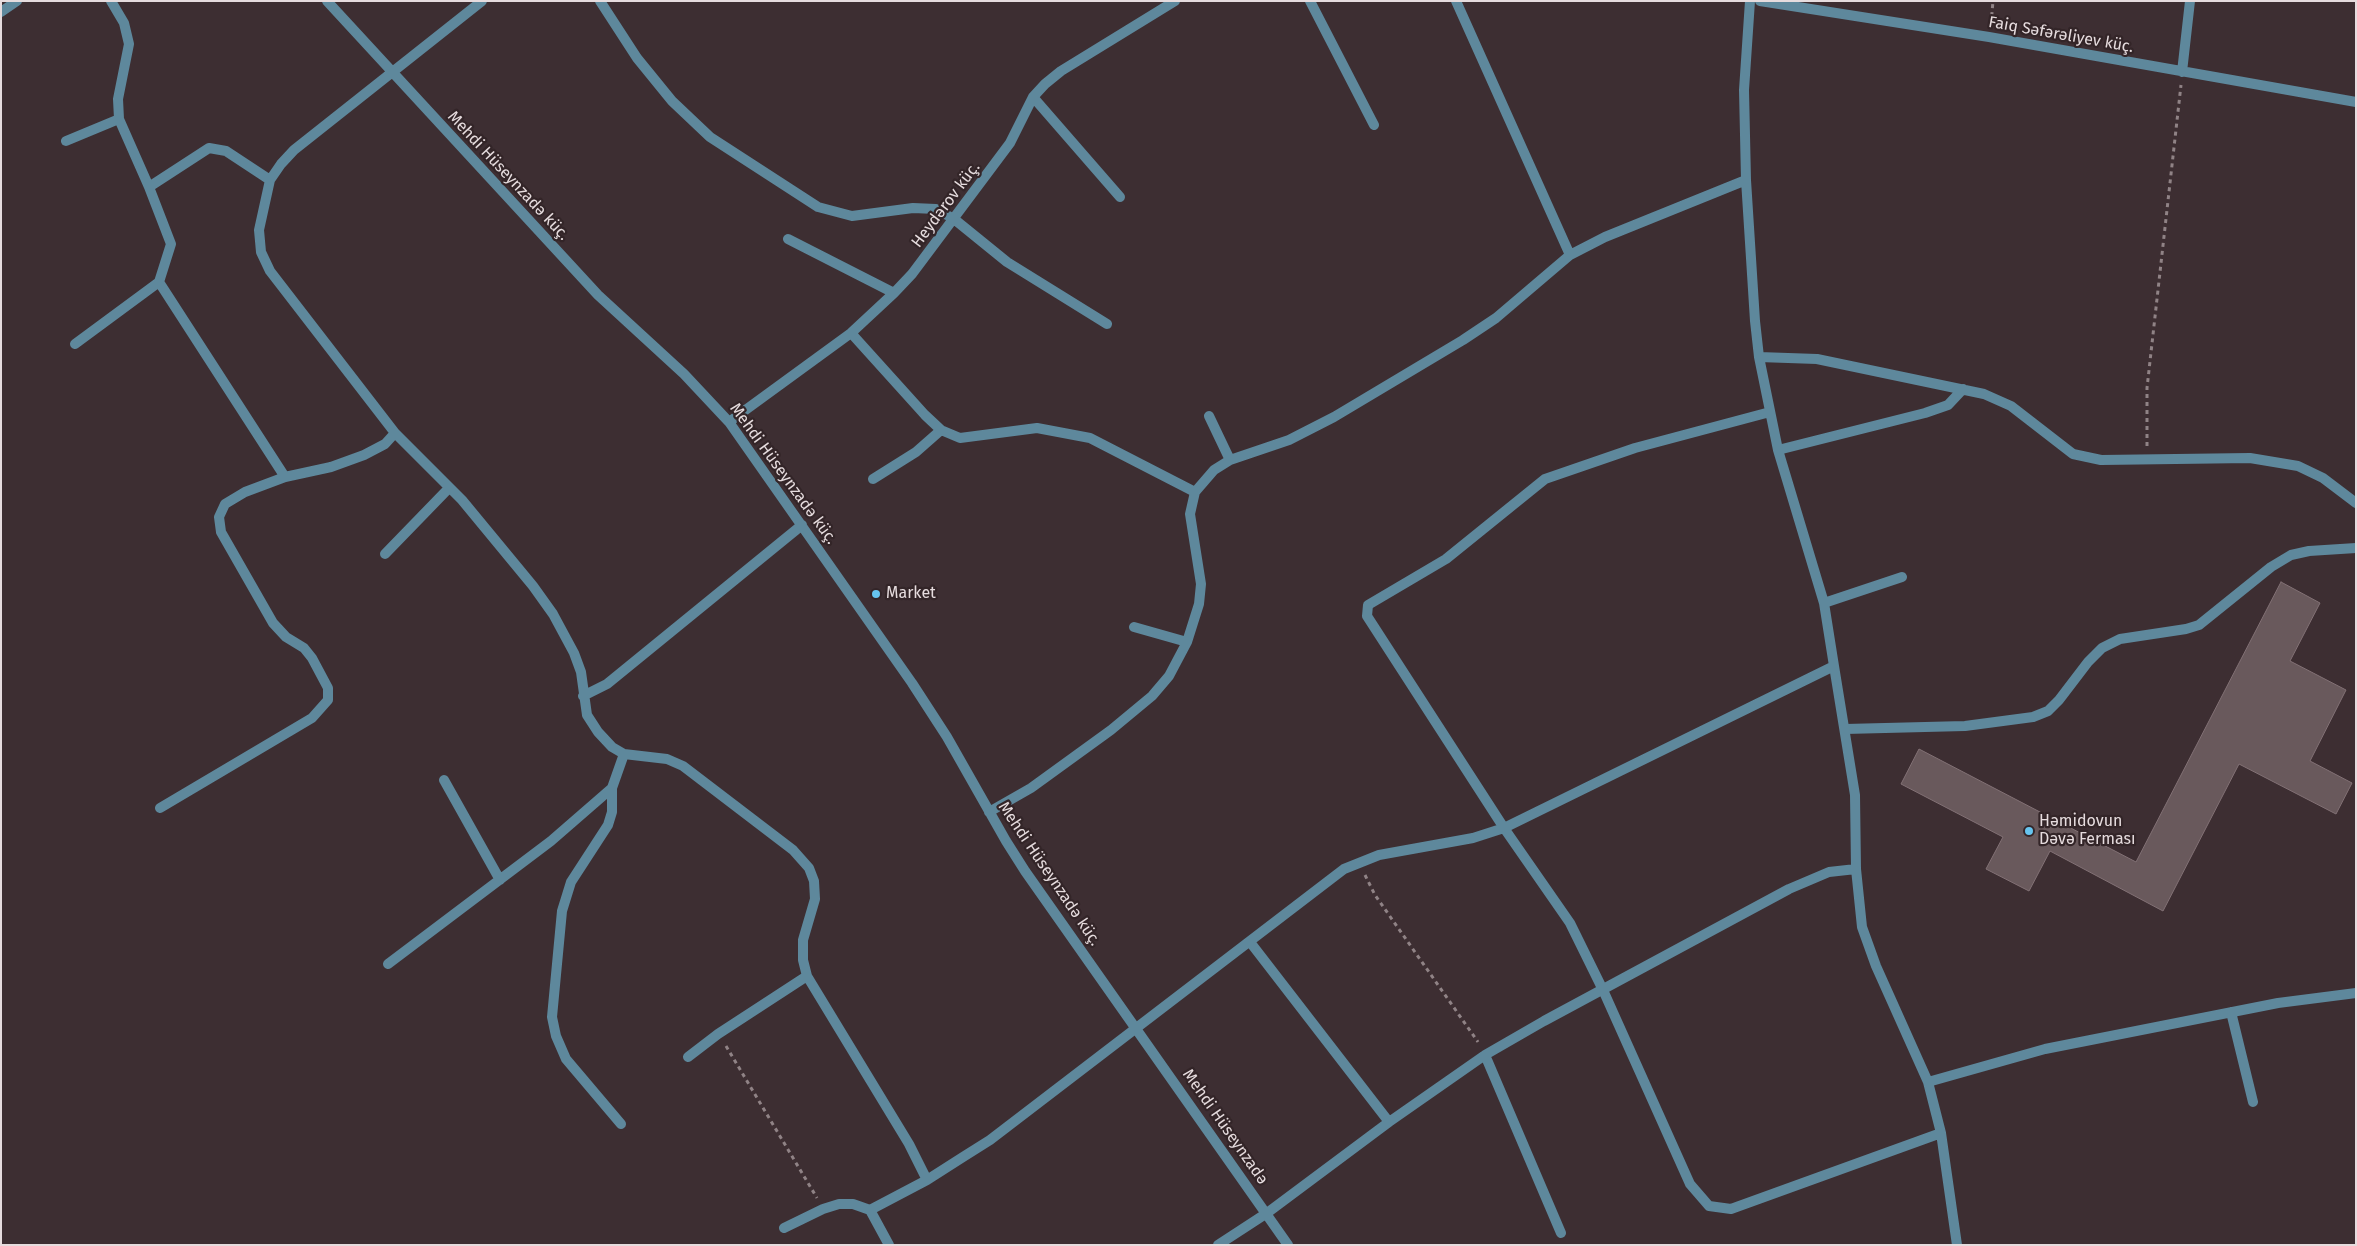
<!DOCTYPE html>
<html>
<head>
<meta charset="utf-8">
<style>
	body { margin:0 }
	#map { position:relative; width:2357px; height:1246px; overflow:hidden; background:#3d2e32; font-family:"Fira Sans",sans-serif }
	canvas { display:block }
	.frame { position:absolute; inset:0; border:2px solid #e6dcde; pointer-events:none }
</style>
</head>
<body>
<div id="map">
<canvas width="2357" height="1246"></canvas>
<div class="frame"></div>
</div>
<script>
const g = document.querySelector('canvas').getContext('2d');
g.lineJoin = 'round';
function paint(path, color) { g.fillStyle = color; g.fill(path, 'evenodd'); }
const shape = rows => new Path2D(rows.map(r => 'M' + r).join(''));
function stroke(path, color, width, dash) { g.strokeStyle = color; g.lineWidth = width; g.lineCap = dash ? 'butt' : 'round'; g.setLineDash(dash || []); g.stroke(path); }
function write(font, color, halo, rows, align = 'center') {
  g.font = font + ' "Fira Sans",sans-serif'; g.lineWidth = 4.5; g.setLineDash([]); g.textBaseline = 'middle'; g.strokeStyle = halo; g.fillStyle = color; for (const [text, x, y, turn = 0] of rows) {
    g.save(); g.translate(x, y); g.rotate((+turn || 0) * Math.PI / 180); g.textAlign = isNaN(turn) ? turn : align; if (halo) g.strokeText(text, 0, 0); g.fillText(text, 0, 0); g.restore();
  }
}
const building = shape([
	[2281,582,2320,603,2290,661,2346,690,2310,761,2352,783,2336,814,2239,764,2163,911,2050,851,2029,891,1986,869,2003,837,1901,784,1919,749,2136,862,2281,582]
]);
const path = shape([
	[1991,24,1993,1],
	[2147,446,2147,388,2181,85],
	[1365,875,1375,895,1478,1042],
	[726,1046,817,1198]
]);
const lane = shape([
	[1845,729,1965,726,2033,717,2048,711,2059,700,2088,662,2102,648,2120,639,2186,629,2199,625,2271,567,2291,555,2309,551,2356,548]
]);
const street = shape([
	[327,1,598,295,684,374,729,422,912,683,947,737,1006,841,1025,871,1288,1245],
	[482,1,294,150,281,164,270,180,259,230,261,252,270,271,395,433,462,500,533,586,553,614,574,653,581,672,587,715,598,732,612,747,624,754,667,759,683,766,793,850,809,868,814,881,815,899,803,940,803,960,807,976,909,1144,927,1180],
	[600,1,637,58,672,101,710,137,818,207,852,216,913,208,936,209,954,219,1007,262,1107,324],
	[1310,1,1374,125],
	[1456,1,1570,255],
	[1760,1,1989,37,2356,102],
	[1,12,17,1],
	[2182,72,2190,1],
	[1033,97,1120,197],
	[66,141,119,119],
	[149,187,209,148,226,151,270,180],
	[788,239,894,293],
	[159,282,285,477],
	[851,333,925,415,941,430,960,438,1037,428,1090,438,1195,492],
	[75,344,159,282,171,244,149,187,119,119,118,99,129,44,124,23,111,1],
	[1759,357,1817,359,1984,394,2011,406,2073,454,2101,460,2250,458,2298,466,2323,478,2356,503],
	[1770,412,1635,448,1545,479,1446,559,1368,605,1367,616,1504,828,1570,923,1603,990,1690,1184,1709,1206,1731,1209,1941,1133],
	[1209,416,1230,460],
	[729,422,851,333,894,293,912,274,1010,143,1033,97,1045,84,1061,71,1175,1],
	[1778,450,1925,413,1948,405,1963,389],
	[873,479,916,452,941,430],
	[385,554,449,488],
	[1824,603,1902,577],
	[1134,627,1187,642],
	[1834,666,1855,795,1856,869,1862,927,1876,966,1928,1082,1941,1133,1957,1245],
	[583,696,607,684,802,525],
	[444,780,500,880],
	[612,788,612,812,608,825,571,882,562,911,552,1017,556,1036,566,1059,621,1124],
	[160,808,312,718,328,700,328,688,312,658,304,648,286,637,273,623,221,532,219,517,225,504,245,492,285,477,331,467,364,455,385,444,395,433],
	[989,812,1031,788,1111,730,1152,696,1169,676,1187,642,1199,604,1201,584,1190,514,1195,492,1214,470,1230,460,1289,440,1334,417,1463,340,1496,318,1570,255,1605,237,1746,180],
	[1250,942,1389,1122],
	[388,964,551,841,612,788,624,754],
	[2231,1012,2253,1102],
	[1485,1055,1561,1233],
	[688,1057,718,1034,807,976],
	[1928,1082,2045,1049,2278,1003,2356,993],
	[870,1210,889,1245],
	[784,1228,823,1209,839,1204,853,1204,870,1210,927,1180,963,1157,990,1140,1344,869,1379,855,1473,838,1504,828,1834,666,1824,603,1778,450,1759,357,1755,321,1746,180,1744,90,1750,1],
	[1218,1245,1267,1213,1389,1122,1485,1055,1544,1021,1789,889,1829,872,1856,869]
]);
const markers = [
	[876,594,5,"#66c4ef"],
	[2029,831,5,"#66c4ef"]
];
const streetNames = [
	["Faiq Səfərəliyev küç.",2061,35,10],
	["Mehdi Hüseynzadə küç.",508,176,47],
	["Heydərov küç.",946,205,-53],
	["Mehdi Hüseynzadə küç.",783,474,54],
	["Mehdi Hüseynzadə küç.",1049,874,56],
	["Mehdi Hüseynzadə",1225,1127,55]
];
const poiNames = [
	["Market",886,594],
	["Həmidovun",2039,822],
	["Dəvə Ferması",2039,840]
];
paint(building, '#69595c');
stroke(building, '#827175', 1);
stroke(path, '#908386', 3, [4, 4]);
stroke(lane, '#5e889c', 10);
stroke(street, '#5e889c', 10);
for (const [x, y, r, color] of markers) { const dot = new Path2D(); dot.arc(x, y, r, 0, 2 * Math.PI); g.fillStyle = color; g.fill(dot); stroke(dot, '#332528', 2); }
write('16px', '#e6dcde', '#332528', streetNames);
write('16px', '#e6dcde', '#332528', poiNames, 'left');
</script>
</body>
</html>
